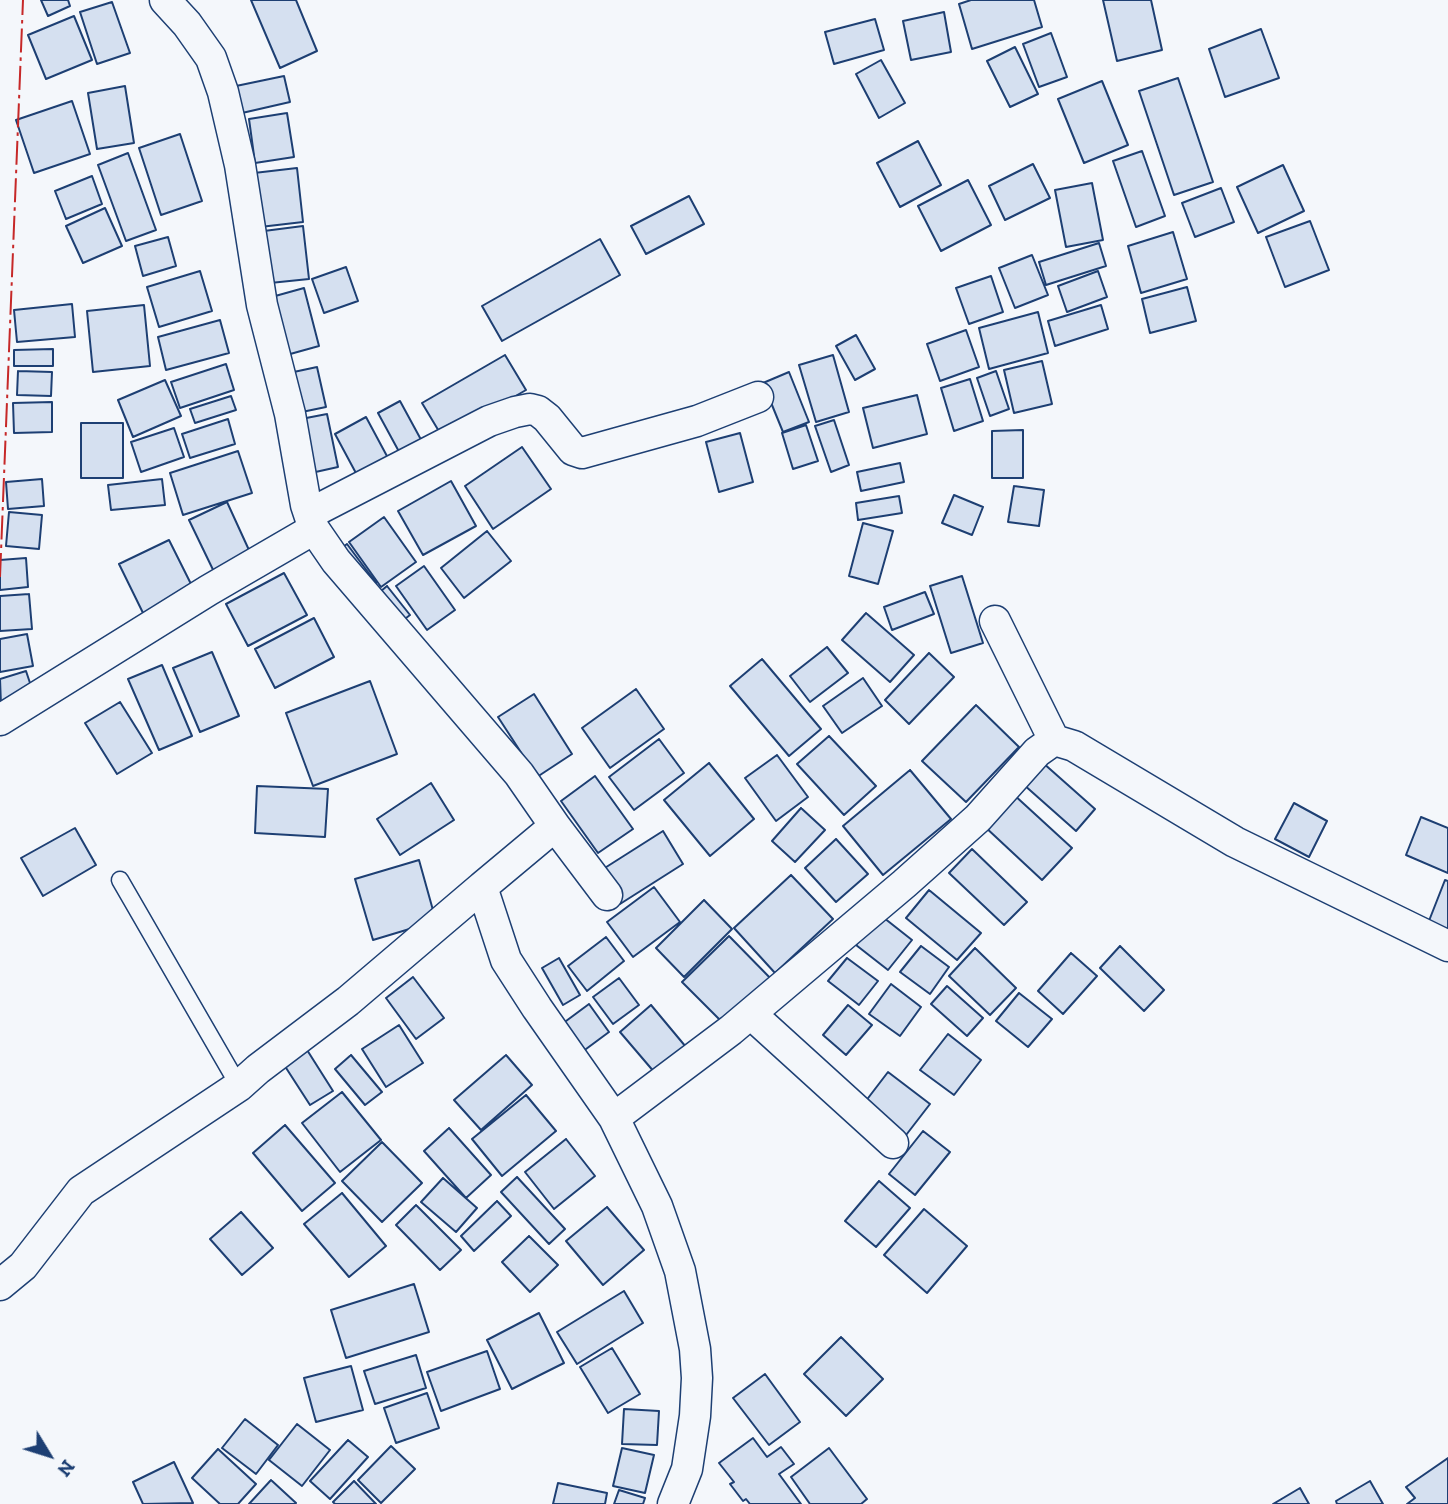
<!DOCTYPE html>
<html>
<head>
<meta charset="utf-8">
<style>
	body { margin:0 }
	#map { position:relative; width:1448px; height:1504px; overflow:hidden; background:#f4f7fb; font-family:"Zilla Slab",serif }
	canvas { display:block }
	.north { position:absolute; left:14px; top:1420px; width:70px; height:70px; -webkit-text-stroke:5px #f4f7fb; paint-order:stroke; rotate:128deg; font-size:19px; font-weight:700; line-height:28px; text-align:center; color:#1d3f73 }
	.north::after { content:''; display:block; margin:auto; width:24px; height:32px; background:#1d3f73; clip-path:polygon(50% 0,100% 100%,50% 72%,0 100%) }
</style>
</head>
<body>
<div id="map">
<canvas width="1448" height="1504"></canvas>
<div class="north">N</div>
</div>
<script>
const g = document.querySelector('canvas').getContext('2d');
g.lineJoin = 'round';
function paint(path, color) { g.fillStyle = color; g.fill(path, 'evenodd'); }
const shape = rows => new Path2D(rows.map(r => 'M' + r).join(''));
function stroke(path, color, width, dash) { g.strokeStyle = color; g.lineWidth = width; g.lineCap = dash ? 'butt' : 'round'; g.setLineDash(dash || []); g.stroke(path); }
const building = shape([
	[41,0,68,0,70,6,48,16,41,0],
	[251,0,296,0,317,51,280,68,251,0],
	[971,0,1034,0,1042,27,972,49,959,4,971,0],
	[1103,0,1151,0,1162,50,1117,61,1103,0],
	[112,2,130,53,97,64,80,12,112,2],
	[944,12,951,52,911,60,903,21,944,12],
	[74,16,92,60,46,79,28,35,74,16],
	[875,19,884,50,834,64,825,32,875,19],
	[1261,29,1279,78,1225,97,1209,49,1261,29],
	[1051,33,1067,77,1039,87,1023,44,1051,33],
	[1015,47,1038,94,1010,107,987,61,1015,47],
	[881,60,905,103,879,118,856,74,881,60],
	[284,76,290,102,242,113,236,86,284,76],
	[1178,78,1213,182,1174,195,1139,91,1178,78],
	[1102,81,1128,145,1084,163,1058,99,1102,81],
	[125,86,134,143,97,149,88,93,125,86],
	[72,101,90,154,34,173,16,120,72,101],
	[287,113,294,157,255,163,249,119,287,113],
	[180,134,202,201,161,215,139,148,180,134],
	[918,141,941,185,900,207,877,163,918,141],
	[1142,151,1165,216,1136,227,1113,161,1142,151],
	[128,153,156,230,126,241,98,165,128,153],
	[1033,164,1050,198,1005,220,989,186,1033,164],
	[1283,165,1304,211,1258,233,1237,187,1283,165],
	[297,168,303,222,260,227,254,173,297,168],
	[92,176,102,204,66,219,55,191,92,176],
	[968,180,991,225,941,251,918,206,968,180],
	[1092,183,1103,240,1066,247,1055,190,1092,183],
	[1221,188,1234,222,1195,237,1182,203,1221,188],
	[689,196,704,224,646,254,631,226,689,196],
	[105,208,122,246,83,263,66,226,105,208],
	[1310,221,1329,270,1285,287,1266,237,1310,221],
	[303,226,309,279,270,283,264,231,303,226],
	[1173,232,1187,279,1141,293,1128,246,1173,232],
	[168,237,176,266,143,276,135,246,168,237],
	[600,239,620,275,502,341,482,306,600,239],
	[1099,243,1106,266,1046,285,1039,262,1099,243],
	[1032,255,1048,295,1015,308,999,268,1032,255],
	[346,267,358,301,324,313,312,279,346,267],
	[200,271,212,311,159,327,147,287,200,271],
	[1098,271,1107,297,1067,312,1058,286,1098,271],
	[991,276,1003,312,969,324,956,288,991,276],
	[1187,287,1196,321,1150,333,1142,299,1187,287],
	[304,288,319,346,283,356,268,298,304,288],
	[72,304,75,337,17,342,14,310,72,304],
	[144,305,150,366,93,372,87,311,144,305],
	[1101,305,1108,329,1055,346,1048,321,1101,305],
	[1038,312,1048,353,989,369,979,328,1038,312],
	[220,320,229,353,166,370,158,337,220,320],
	[966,330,979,367,940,381,927,344,966,330],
	[856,335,875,369,855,380,836,346,856,335],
	[53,349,53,366,14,366,14,350,53,349],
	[505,355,526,390,443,438,422,403,505,355],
	[833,355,849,412,816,422,799,365,833,355],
	[1042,361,1052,404,1014,413,1004,370,1042,361],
	[226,364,234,390,180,408,171,382,226,364],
	[317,367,326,407,297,413,289,373,317,367],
	[18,371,52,372,51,396,17,395,18,371],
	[996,371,1009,409,990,416,977,378,996,371],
	[789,372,809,422,783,432,763,383,789,372],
	[970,379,983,421,954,431,941,388,970,379],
	[165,380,181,416,133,437,118,400,165,380],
	[917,395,927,434,873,448,863,408,917,395],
	[231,396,236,410,195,423,190,409,231,396],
	[400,401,425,447,403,459,378,413,400,401],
	[52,402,52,432,14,433,13,403,52,402],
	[327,414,338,467,311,473,301,419,327,414],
	[366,417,388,458,357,475,335,434,366,417],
	[228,419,235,444,190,458,182,434,228,419],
	[834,420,849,465,831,472,815,426,834,420],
	[81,423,123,423,123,478,81,478,81,423],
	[806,425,818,461,793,469,782,433,806,425],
	[174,428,184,457,141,472,131,442,174,428],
	[1023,430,1023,478,992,478,992,431,1023,430],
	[740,433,753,482,719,492,706,442,740,433],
	[522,447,551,489,493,529,465,486,522,447],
	[238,451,252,493,183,515,170,473,238,451],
	[900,463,904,482,861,491,857,472,900,463],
	[42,479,44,506,8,509,6,482,42,479],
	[162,479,165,505,111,510,108,485,162,479],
	[451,481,476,526,423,555,398,511,451,481],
	[1014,486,1044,490,1039,526,1008,522,1014,486],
	[954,495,983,507,972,535,942,523,954,495],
	[899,496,902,513,858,520,856,503,899,496],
	[227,502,254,561,217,578,189,520,227,502],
	[9,512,42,515,39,549,6,546,9,512],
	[384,517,416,562,381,587,349,542,384,517],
	[863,523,893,531,878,584,849,576,863,523],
	[487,531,511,561,464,598,441,568,487,531],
	[169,540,195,592,145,617,119,564,169,540],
	[347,544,376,583,366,592,336,552,347,544],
	[26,558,28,587,0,590,0,560,26,558],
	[424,566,455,610,427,630,396,586,424,566],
	[284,573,307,615,248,646,226,604,284,573],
	[962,576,983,643,951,653,930,586,962,576],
	[387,586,410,615,397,625,374,597,387,586],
	[925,592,934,614,892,630,884,607,925,592],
	[29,594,32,629,0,631,0,596,29,594],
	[866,613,914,655,890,682,842,640,866,613],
	[314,618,334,657,275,688,255,649,314,618],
	[27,634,33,666,0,672,0,639,27,634],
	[827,647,848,673,810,702,790,676,827,647],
	[212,652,239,716,200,732,173,668,212,652],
	[929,653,954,677,909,724,885,700,929,653],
	[762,659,821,729,789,756,730,686,762,659],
	[162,665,192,736,159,750,128,679,162,665],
	[26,671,34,695,1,705,0,679,26,671],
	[863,678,882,706,842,733,823,706,863,678],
	[370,681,397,754,313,786,286,713,370,681],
	[636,689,664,729,610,768,582,728,636,689],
	[534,694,572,754,537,777,498,717,534,694],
	[120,702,152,753,117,774,85,723,120,702],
	[976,705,1019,747,966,802,922,761,976,705],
	[829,736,876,786,844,815,797,764,829,736],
	[659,739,684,773,634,810,609,777,659,739],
	[777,755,808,797,776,821,745,778,777,755],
	[1042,762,1095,809,1076,831,1023,784,1042,762],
	[709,763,754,819,710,856,664,800,709,763],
	[910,770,951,819,883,875,843,826,910,770],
	[595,776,633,829,598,853,561,801,595,776],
	[431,783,454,820,400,855,377,819,431,783],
	[257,786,328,789,325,837,255,833,257,786],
	[1012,793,1072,848,1042,880,983,825,1012,793],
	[1294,803,1327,821,1309,857,1275,839,1294,803],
	[801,808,825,830,795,862,772,841,801,808],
	[1421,817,1448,828,1448,873,1406,855,1421,817],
	[75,828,96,865,43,896,21,858,75,828],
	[663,831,683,864,620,904,600,871,663,831],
	[836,839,868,874,836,902,805,868,836,839],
	[972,849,1027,902,1004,925,949,873,972,849],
	[419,860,436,921,373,940,355,879,419,860],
	[791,875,833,919,775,973,734,928,791,875],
	[1445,880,1448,881,1448,940,1425,931,1445,880],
	[654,887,680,922,633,957,607,922,654,887],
	[929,890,981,933,957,960,906,918,929,890],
	[704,900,732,929,684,977,656,948,704,900],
	[879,914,912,940,888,970,856,945,879,914],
	[729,936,777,985,730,1030,682,982,729,936],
	[606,937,624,961,587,991,568,966,606,937],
	[921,946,949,967,930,994,900,972,921,946],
	[1120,946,1164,990,1144,1011,1100,968,1120,946],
	[975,948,1016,988,990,1015,949,976,975,948],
	[1071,953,1097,976,1063,1014,1038,991,1071,953],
	[559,958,580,995,563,1005,542,968,559,958],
	[847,958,878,981,859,1005,828,981,847,958],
	[413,977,444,1018,416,1039,386,998,413,977],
	[619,978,639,1005,613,1024,593,997,619,978],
	[891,984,921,1007,900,1036,869,1014,891,984],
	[947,986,983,1018,967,1036,931,1004,947,986],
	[1019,993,1052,1019,1028,1047,996,1021,1019,993],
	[589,1004,609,1032,582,1052,562,1024,589,1004],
	[651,1005,686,1047,655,1073,620,1032,651,1005],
	[848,1005,872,1025,846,1055,823,1035,848,1005],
	[399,1025,423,1063,386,1087,362,1049,399,1025],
	[948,1034,981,1060,954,1095,920,1070,948,1034],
	[302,1042,333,1091,310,1105,279,1057,302,1042],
	[351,1055,382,1092,365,1105,335,1069,351,1055],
	[506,1055,532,1085,481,1130,454,1100,506,1055],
	[888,1072,930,1104,903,1139,862,1106,888,1072],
	[342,1092,381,1140,340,1172,302,1123,342,1092],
	[526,1095,556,1131,502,1176,472,1139,526,1095],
	[285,1125,335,1183,302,1211,253,1153,285,1125],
	[449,1128,491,1175,466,1198,424,1151,449,1128],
	[923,1131,950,1152,915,1195,889,1174,923,1131],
	[566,1139,595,1176,554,1209,525,1172,566,1139],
	[382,1142,422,1183,382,1222,342,1181,382,1142],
	[517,1177,565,1229,549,1244,501,1192,517,1177],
	[443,1178,477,1208,456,1232,421,1202,443,1178],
	[879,1181,910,1208,876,1247,845,1221,879,1181],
	[342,1193,386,1246,349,1277,304,1224,342,1193],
	[497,1201,511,1216,474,1251,461,1236,497,1201],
	[416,1205,461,1250,440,1270,396,1225,416,1205],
	[607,1207,644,1250,603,1285,566,1241,607,1207],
	[924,1209,967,1246,927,1293,884,1255,924,1209],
	[241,1212,273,1248,242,1275,210,1239,241,1212],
	[529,1236,558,1265,530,1292,502,1262,529,1236],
	[414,1284,429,1332,346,1358,331,1310,414,1284],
	[624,1291,643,1323,577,1364,557,1332,624,1291],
	[539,1313,564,1363,512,1389,487,1340,539,1313],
	[841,1337,883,1379,846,1416,804,1374,841,1337],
	[612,1348,640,1394,608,1413,580,1367,612,1348],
	[487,1351,500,1389,441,1411,427,1372,487,1351],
	[416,1355,426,1388,375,1404,364,1371,416,1355],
	[351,1366,363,1410,316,1422,304,1378,351,1366],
	[765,1374,800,1422,769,1445,733,1398,765,1374],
	[427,1393,439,1428,396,1443,384,1408,427,1393],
	[624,1409,659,1411,657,1445,622,1444,624,1409],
	[245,1419,278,1445,256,1474,222,1448,245,1419],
	[297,1424,330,1450,302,1486,269,1460,297,1424],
	[753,1438,767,1457,781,1447,794,1464,779,1474,801,1504,750,1504,746,1499,743,1501,730,1484,734,1482,719,1463,753,1438],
	[348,1440,368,1457,330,1499,310,1481,348,1440],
	[391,1446,415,1469,381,1503,358,1480,391,1446],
	[622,1448,654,1455,645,1493,613,1486,622,1448],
	[829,1448,867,1499,861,1504,810,1504,791,1477,829,1448],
	[218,1449,256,1484,238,1504,220,1504,192,1478,218,1449],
	[1448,1458,1448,1504,1407,1504,1415,1498,1406,1487,1448,1458],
	[174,1462,193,1503,143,1504,133,1482,174,1462],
	[271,1480,296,1503,295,1504,249,1504,271,1480],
	[354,1481,376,1504,335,1504,333,1502,354,1481],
	[1370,1481,1383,1504,1337,1504,1336,1501,1370,1481],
	[558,1483,607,1493,605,1504,553,1504,558,1483],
	[1300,1488,1309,1504,1273,1504,1300,1488],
	[619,1490,645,1498,643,1504,614,1504,619,1490]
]);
const lane = shape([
	[120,880,239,1086]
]);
const street = shape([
	[165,0,187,24,211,58,223,92,240,165,262,305,290,414,306,505,314,529,336,561,519,774,555,826,482,887,506,960,537,1008,614,1118,657,1206,680,1271,695,1349,697,1378,695,1416,687,1469,673,1504],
	[309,514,489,421,515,412,530,409,538,411,547,418,573,450,582,453,697,421,758,397],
	[995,621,1054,740],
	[0,720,209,590,314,529],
	[555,826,607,895],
	[751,1014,893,1143],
	[614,1118,731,1030,904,884,978,818,1037,752,1054,740,1074,746,1235,842,1448,946],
	[0,1285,23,1266,81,1191,239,1086,258,1069,348,1001,482,887]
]);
const power = shape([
	[0,577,23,0]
]);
paint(building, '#d5e0f0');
stroke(building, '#1d3f73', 2);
stroke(lane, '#1d3f73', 19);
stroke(street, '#1d3f73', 33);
stroke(lane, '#f4f7fb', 16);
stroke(street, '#f4f7fb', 30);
stroke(power, '#c62828', 2, [24, 5, 3.5, 5]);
</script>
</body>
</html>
